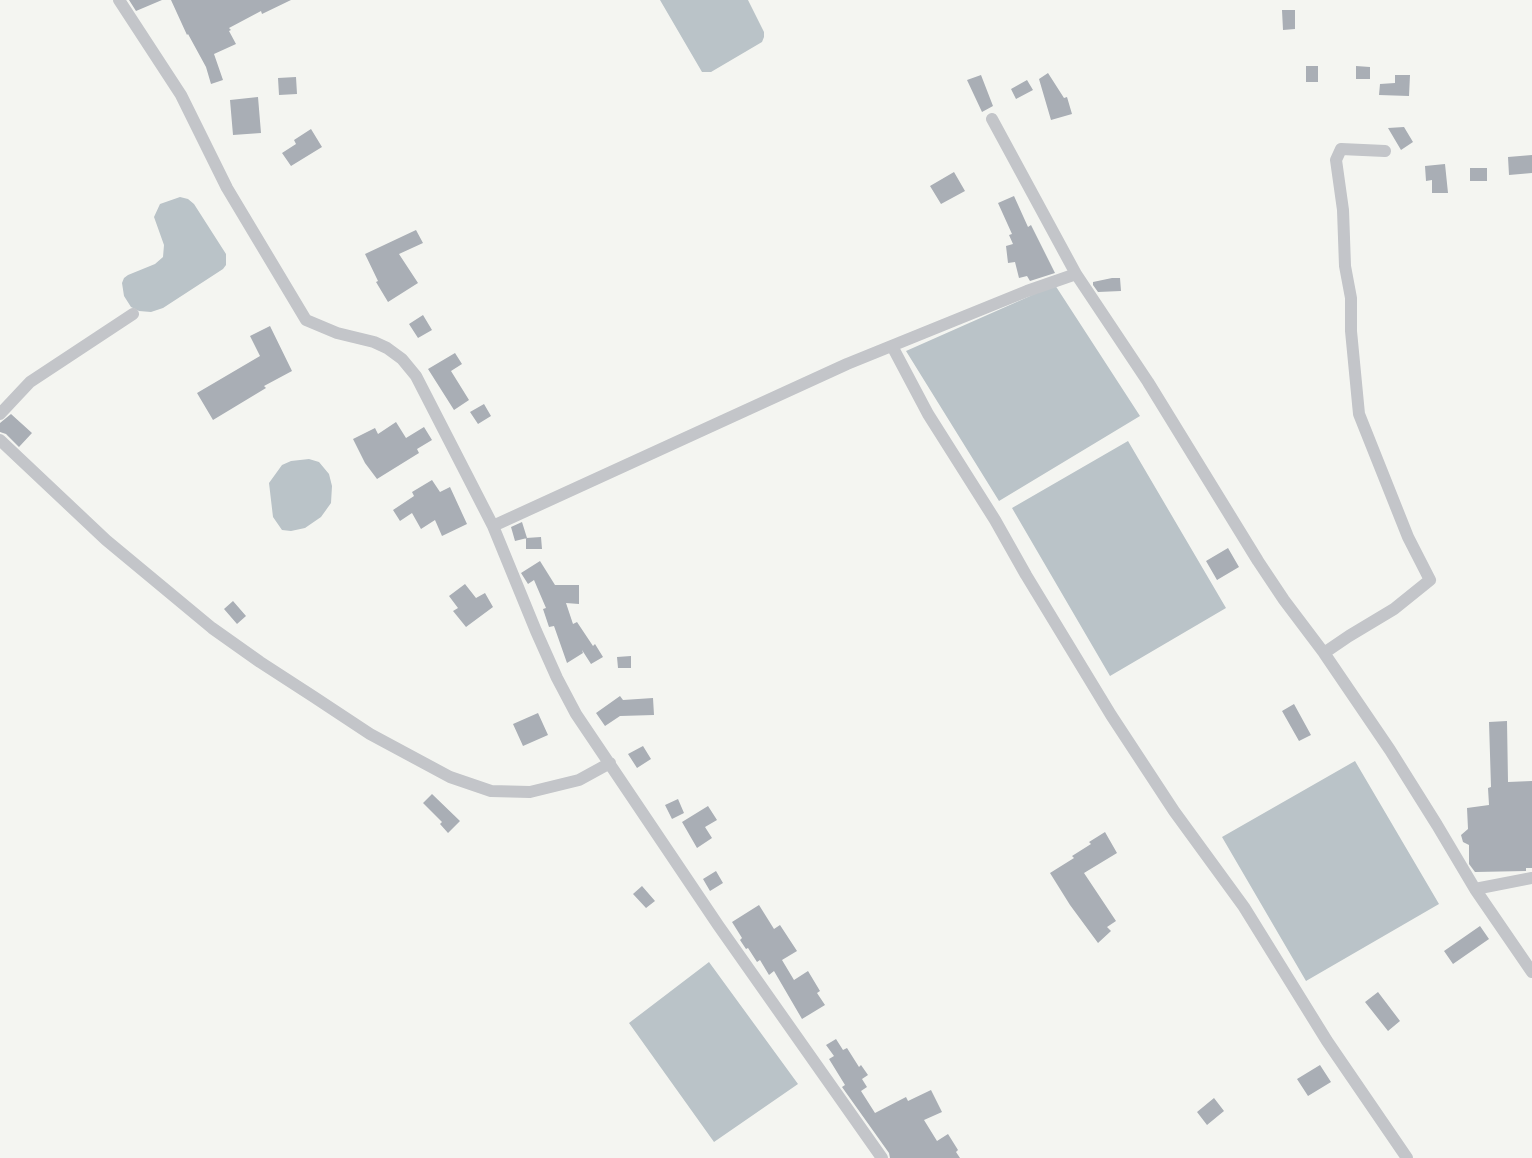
<!DOCTYPE html>
<html>
<head>
<meta charset="utf-8">
<style>
	body { margin:0 }
	canvas { display:block; background:#f4f5f1 }
</style>
</head>
<body>
<canvas width="1532" height="1158"></canvas>
<script>
const g = document.querySelector('canvas').getContext('2d');
g.lineJoin = 'round';
function paint(path, color) { g.fillStyle = color; g.fill(path, 'evenodd'); }
const shape = rows => new Path2D(rows.map(r => 'M' + r).join(''));
function stroke(path, color, width, dash) { g.strokeStyle = color; g.lineWidth = width; g.lineCap = dash ? 'butt' : 'round'; g.setLineDash(dash || []); g.stroke(path); }
const water = shape([
	[660,0,748,0,764,32,764,37,762,42,711,72,702,72],
	[180,197,188,199,194,204,226,254,226,265,223,269,163,308,151,312,139,311,131,307,124,296,122,283,124,278,128,275,155,264,163,257,164,245,154,217,160,204],
	[1055,285,1140,416,999,501,906,351],
	[1128,441,1226,608,1110,676,1012,508],
	[309,459,319,462,329,474,332,486,331,503,321,517,305,528,291,531,282,530,273,517,269,483,282,465,291,461],
	[1355,761,1439,904,1306,981,1222,837],
	[709,962,798,1084,714,1142,629,1023]
]);
const building = shape([
	[129,0,162,0,136,11],
	[171,0,291,0,262,14,261,11,229,28,231,30,229,31,236,44,214,54,223,80,211,84,206,67,188,34,187,35],
	[1282,10,1295,10,1295,29,1283,30],
	[1306,66,1318,66,1318,82,1306,82],
	[1356,66,1370,67,1370,79,1356,79],
	[1048,73,1064,98,1067,97,1072,114,1051,120,1039,79],
	[981,75,993,106,982,112,967,80],
	[1395,75,1410,75,1409,96,1379,95,1380,84,1395,83],
	[296,77,297,94,279,95,278,78],
	[1027,80,1033,90,1016,99,1011,89],
	[258,97,261,133,233,135,230,100],
	[1404,127,1413,142,1401,150,1388,128],
	[311,129,322,147,291,166,282,153,296,144,294,140],
	[1532,155,1532,173,1509,175,1508,157],
	[1445,164,1448,193,1432,193,1432,180,1426,181,1425,166],
	[1470,168,1487,168,1487,181,1470,181],
	[954,172,965,191,941,204,930,186],
	[1014,196,1028,227,1031,225,1055,273,1030,281,1027,276,1019,278,1015,262,1008,263,1006,246,1013,244,1009,235,1012,234,998,203],
	[416,230,423,243,399,254,418,283,388,302,376,282,378,281,365,254],
	[1112,278,1120,278,1121,291,1098,292,1093,285,1093,282],
	[423,315,432,330,418,338,409,324],
	[270,326,292,371,264,386,266,388,213,420,197,393,260,356,250,336],
	[455,353,462,364,451,371,469,400,454,410,428,369],
	[484,404,491,416,478,424,470,412],
	[11,414,32,433,19,447,6,434,0,432,0,423],
	[396,422,406,438,424,427,432,440,417,449,419,453,377,479,365,463,353,439,375,428,378,434],
	[432,480,440,492,450,487,467,524,442,536,435,520,421,529,412,513,400,521,393,510,414,496,412,492],
	[522,522,527,538,515,541,511,527],
	[541,537,542,549,526,549,526,538],
	[1228,548,1239,567,1217,580,1206,561],
	[540,561,555,585,579,585,579,604,566,603,573,624,577,622,593,646,595,644,603,657,591,664,582,650,583,653,567,663,554,626,549,627,543,609,546,608,534,580,528,584,521,573],
	[465,584,476,598,485,593,493,607,466,627,453,611,458,608,449,596],
	[233,601,246,616,237,624,224,609],
	[631,656,631,668,618,668,617,657],
	[620,696,623,700,653,698,654,715,620,716,605,726,596,713],
	[1294,704,1311,735,1299,741,1282,711],
	[538,713,548,735,523,746,513,724],
	[1507,721,1508,782,1532,781,1532,868,1526,868,1526,871,1475,872,1469,864,1469,845,1463,842,1461,835,1468,829,1467,808,1489,805,1488,788,1491,787,1489,722],
	[643,746,651,759,637,768,628,754],
	[432,794,460,821,448,833,440,824,442,822,423,803],
	[678,799,684,813,672,819,665,805],
	[708,806,717,820,705,827,712,838,697,848,682,822],
	[1105,832,1117,853,1084,873,1116,921,1107,927,1111,931,1098,943,1070,905,1050,873,1074,858,1072,856,1091,844,1089,842],
	[716,871,723,883,710,891,703,879],
	[642,886,655,901,646,908,633,894],
	[759,905,774,929,780,925,797,951,782,960,794,980,808,971,820,991,817,993,825,1005,802,1019,774,971,769,975,760,960,757,962,748,948,746,949,740,940,742,938,732,922],
	[1480,926,1489,939,1453,964,1444,951],
	[1378,992,1400,1021,1388,1031,1365,1002],
	[836,1039,843,1050,847,1048,859,1067,861,1065,868,1075,862,1079,867,1087,861,1091,875,1113,906,1097,908,1101,931,1090,942,1112,924,1120,937,1141,948,1134,958,1150,956,1152,960,1158,890,1158,889,1153,842,1087,845,1085,829,1059,834,1056,826,1045],
	[1320,1065,1331,1082,1308,1096,1297,1079],
	[1214,1098,1224,1111,1207,1125,1197,1112]
]);
const minor = shape([
	[119,0,181,95,227,188,306,320,337,333,374,342,387,348,402,359,416,376,493,526,536,631,557,678,576,714,718,925,882,1158],
	[992,119,1076,274,1148,382,1258,561,1284,600,1324,653,1390,750,1437,825,1475,889,1532,972],
	[892,346,928,414,995,520,1026,575,1111,715,1174,811,1244,907,1327,1041,1407,1158],
	[0,414,30,382,133,314],
	[0,440,106,540,212,628,260,662,314,697,370,734,450,777,491,791,530,792,579,780,610,763],
	[493,526,847,364,1027,291,1076,274],
	[1324,653,1349,636,1394,609,1430,580,1408,537,1359,414,1351,331,1351,298,1345,266,1343,210,1336,160,1341,149,1385,151],
	[1475,889,1532,878]
]);
paint(water, '#bac3c8');
paint(building, '#a9aeb5');
stroke(minor, '#c3c5c9', 12);
</script>
</body>
</html>
